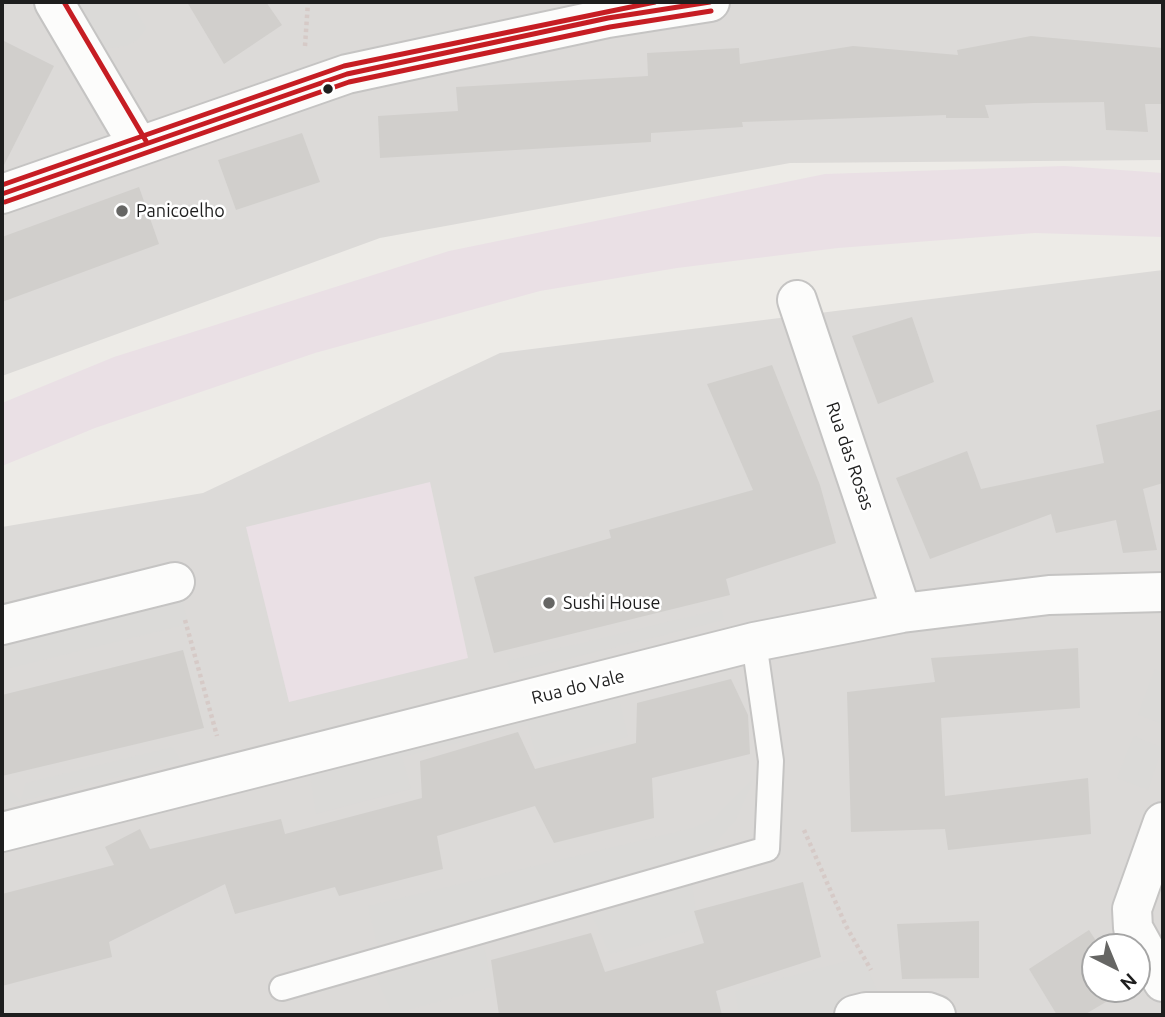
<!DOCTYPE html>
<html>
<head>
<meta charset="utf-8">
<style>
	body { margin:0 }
	#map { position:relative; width:1165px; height:1017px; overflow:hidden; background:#edebe7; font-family:Ubuntu,sans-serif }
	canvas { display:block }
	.frame { position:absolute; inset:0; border:4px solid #1e1e1e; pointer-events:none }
	.north { position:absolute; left:1081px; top:933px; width:70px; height:70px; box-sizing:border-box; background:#fff; border:2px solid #a5a5a5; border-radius:50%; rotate:137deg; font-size:19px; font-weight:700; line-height:28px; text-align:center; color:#1e1e1e }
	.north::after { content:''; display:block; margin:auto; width:24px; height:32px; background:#666664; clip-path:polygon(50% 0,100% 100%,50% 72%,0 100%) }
</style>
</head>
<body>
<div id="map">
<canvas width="1165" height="1017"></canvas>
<div class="frame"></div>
<div class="north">N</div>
</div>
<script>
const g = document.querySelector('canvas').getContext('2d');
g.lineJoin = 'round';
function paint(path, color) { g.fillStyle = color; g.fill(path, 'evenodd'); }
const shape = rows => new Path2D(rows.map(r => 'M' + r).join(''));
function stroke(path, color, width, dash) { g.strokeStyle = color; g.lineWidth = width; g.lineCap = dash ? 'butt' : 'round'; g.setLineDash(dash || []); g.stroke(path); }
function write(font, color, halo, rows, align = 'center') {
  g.font = font + ' Ubuntu,sans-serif'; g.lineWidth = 5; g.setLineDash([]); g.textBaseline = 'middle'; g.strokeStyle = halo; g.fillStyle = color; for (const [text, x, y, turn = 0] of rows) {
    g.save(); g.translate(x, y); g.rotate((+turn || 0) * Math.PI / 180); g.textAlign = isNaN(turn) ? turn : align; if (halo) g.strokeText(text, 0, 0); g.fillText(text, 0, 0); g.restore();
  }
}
const residential = shape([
	[2,2,1163,2,1163,160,790,163,380,238,2,376],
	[1163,270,1163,1015,2,1015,2,527,203,493,500,353],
	[1095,947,1137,947,1137,989,1095,989]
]);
const industrial = shape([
	[1064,166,1163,173,1163,237,1035,233,838,248,677,268,540,291,315,353,95,428,2,466,2,403,114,357,449,251,825,174],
	[430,482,468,658,289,702,246,527]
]);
const religious = shape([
	[76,2,130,2,146,28,137,40,126,46,104,49],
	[181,594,188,624,2,670,2,639],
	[721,609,724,620,511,673,507,661],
	[1155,669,1163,673,1163,724,1138,715],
	[617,692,628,737,538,762,528,725,402,757,411,789,316,814,309,769],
	[1134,736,1162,747,1148,790,1117,778],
	[172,747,181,761,2,806,2,784,21,801,26,783],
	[754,778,736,819,713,845,692,856,377,944,368,906,693,828,715,818],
	[692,885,698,928,610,954,592,915],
	[484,947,492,987,393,1014,377,978],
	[862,957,880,997,812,1015,739,1015,735,991]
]);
const building = shape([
	[187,2,266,2,282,25,224,64],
	[1031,36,1163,48,1163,104,1145,104,1148,132,1106,130,1104,102,1034,103,985,105,989,118,946,118,946,115,742,122,743,127,651,133,651,142,380,158,378,116,458,111,456,87,648,76,647,53,739,48,740,64,853,46,958,55,957,50],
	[2,40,54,66,2,169],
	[302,133,320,182,236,210,218,160],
	[139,187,159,244,2,302,2,237],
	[912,317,934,382,878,404,852,336],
	[772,365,820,485,836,543,726,579,730,595,494,653,474,577,611,538,609,530,753,490,707,384],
	[1163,409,1163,483,1143,489,1157,550,1123,553,1116,520,1056,533,1051,514,930,559,896,478,967,451,981,489,1104,463,1096,425],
	[1078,648,1080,708,941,718,945,796,1088,778,1091,834,948,850,945,829,851,832,847,692,935,682,931,658],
	[183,650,204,728,2,776,2,695],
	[731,679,748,715,750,754,652,778,654,818,554,843,535,806,437,836,443,869,339,896,335,887,235,914,225,884,109,942,112,957,2,986,2,894,114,865,105,847,140,829,150,849,281,819,285,834,422,798,420,761,518,732,535,769,636,743,637,703],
	[803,882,821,957,716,991,722,1015,499,1015,491,960,591,933,605,972,704,943,694,911],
	[979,921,979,978,902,979,897,924],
	[1089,930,1100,947,1095,947,1095,989,1126,990,1084,1015,1057,1015,1029,969]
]);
const path = shape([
	[305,46,308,2],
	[185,620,217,736],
	[804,830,846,926,871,970]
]);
const service = shape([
	[282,988,767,849,771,761,754,642]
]);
const minor = shape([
	[54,2,138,145],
	[2,194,347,74,608,18,710,2],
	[797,300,902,613],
	[2,625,175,582],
	[1163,822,1132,909,1133,928,1163,982],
	[2,832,754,642,902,613,1049,595,1163,592],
	[854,1015,866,1012,928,1012,936,1015]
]);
const bus1 = shape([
	[2,194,347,74,608,18,710,2]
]);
const bus2 = shape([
	[5,202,349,82,610,27,711,11]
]);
const bus3 = shape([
	[64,2,146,141],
	[2,185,344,66,655,2]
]);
const markers = [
	[328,89,6,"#1e1e1e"],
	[122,211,7,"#666664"],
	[549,603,7,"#666664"]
];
const poiNames = [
	["Panicoelho",136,211],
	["Sushi House",563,603]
];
const streetNames = [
	["Rua das Rosas",850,456,71],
	["Rua do Vale",578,687,-14]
];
paint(residential, '#dcdad8');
paint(industrial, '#eae0e5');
paint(religious, '#dbdad8');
paint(building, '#d1cfcc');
stroke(service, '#c5c4c3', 28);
stroke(minor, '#c5c4c3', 42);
stroke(path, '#d6cac7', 4.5, [3.5, 3.5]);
stroke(service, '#fcfcfb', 24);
stroke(minor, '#fcfcfb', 38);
stroke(bus1, '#c61d23', 5);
stroke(bus2, '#c61d23', 5);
stroke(bus3, '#c61d23', 5);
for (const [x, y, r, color] of markers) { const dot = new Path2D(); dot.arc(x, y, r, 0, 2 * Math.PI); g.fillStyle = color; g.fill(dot); stroke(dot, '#fff', 2.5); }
write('18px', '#1e1e1e', '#fff', poiNames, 'left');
write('18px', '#1e1e1e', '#fff', streetNames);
</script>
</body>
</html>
